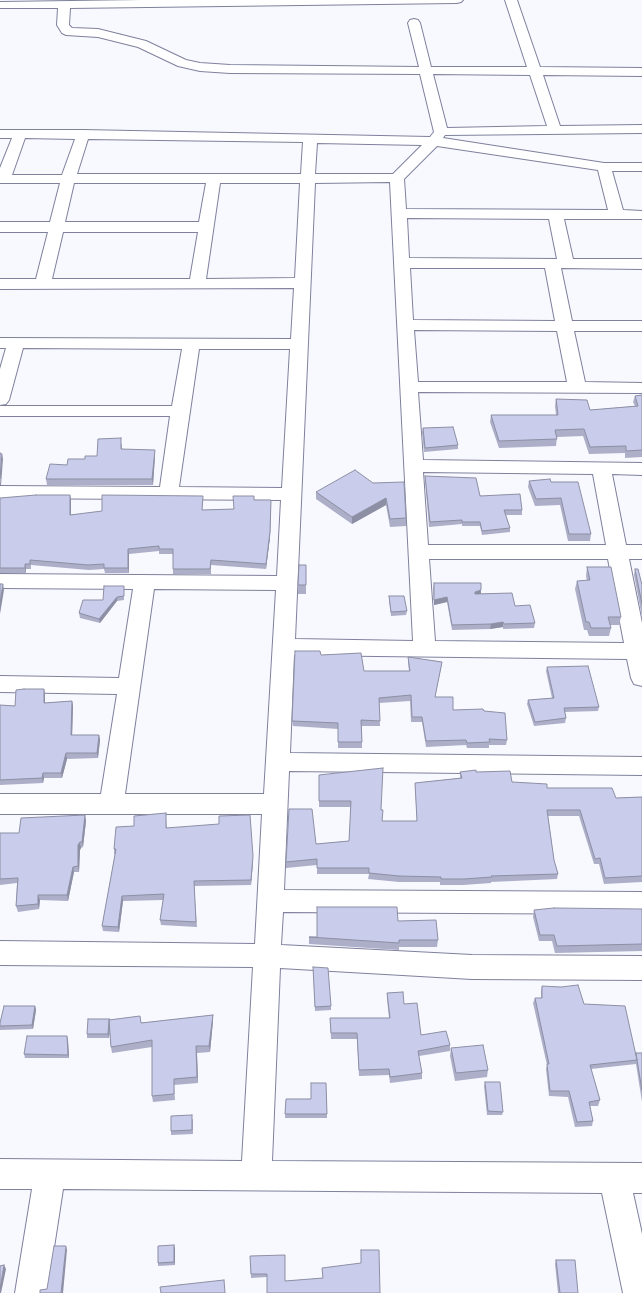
<!DOCTYPE html>
<html>
<head>
<meta charset="utf-8">
<style>
	body { margin:0 }
	canvas { display:block; background:#f8f8ff }
</style>
</head>
<body>
<canvas width="642" height="1293"></canvas>
<script>
const g = document.querySelector('canvas').getContext('2d');
g.lineJoin = 'round';
const shape = rows => new Path2D(rows.map(r => 'M' + r).join(''));
function stroke(path, color, width, dash) { g.strokeStyle = color; g.lineWidth = width; g.lineCap = dash ? 'butt' : 'round'; g.setLineDash(dash || []); g.stroke(path); }
function paint(path, color) { g.fillStyle = color; g.fill(path, 'evenodd'); }
const minor = shape([
	[142,0,463,0,461,2,457,3,70,8,69,25,72,28,98,29,146,41,186,60,200,63,230,65,419,67,408,23,410,20,414,19,418,20,420,23,431,67,527,67,505,0,517,0,540,67,642,68,642,76,543,75,560,126,642,125,642,133,445,135,443,138,604,163,642,163,642,171,612,171,623,210,642,211,642,219,564,219,573,259,642,259,642,269,561,268,572,321,642,321,642,331,574,331,585,382,642,383,642,393,418,392,423,460,642,463,642,475,612,474,626,545,642,545,642,559,629,559,642,623,642,686,634,684,631,678,627,659,294,655,290,753,642,757,642,775,289,771,284,890,642,892,642,914,283,912,281,945,472,955,642,956,642,980,472,979,280,968,272,1161,642,1163,642,1193,633,1193,642,1234,642,1293,623,1293,602,1193,63,1189,47,1293,15,1293,32,1189,0,1189,0,1159,242,1161,253,967,0,965,0,941,255,944,262,814,0,814,0,794,101,794,117,694,0,692,0,676,119,678,133,589,0,588,0,574,277,576,281,500,0,498,0,486,160,487,170,416,0,416,0,406,172,406,182,349,23,348,9,400,6,404,0,405,0,369,6,348,0,348,0,338,291,339,294,288,0,289,0,279,36,279,48,232,0,232,0,222,50,222,60,183,0,183,0,168,12,138,0,138,0,130,83,130,430,137,434,132,420,74,230,73,200,71,178,66,138,47,98,37,66,35,62,33,57,25,58,8,0,8,0,2,142,0],
	[433,74,530,75,547,126,447,128,433,74],
	[25,138,75,139,62,175,12,175,25,138],
	[88,139,303,142,301,174,77,174,88,139],
	[317,143,422,145,393,174,315,174,317,143],
	[437,146,598,170,608,210,406,209,404,179,437,146],
	[390,182,413,641,295,639,315,183,390,182],
	[74,183,206,183,199,222,65,222,74,183],
	[220,183,300,183,295,278,206,279,220,183],
	[407,218,549,219,557,259,409,258,407,218],
	[63,232,198,232,190,279,52,279,63,232],
	[410,268,545,268,555,321,413,320,410,268],
	[414,330,557,331,567,382,418,382,414,330],
	[199,349,290,349,282,488,179,487,199,349],
	[423,472,593,474,606,545,428,545,423,472],
	[429,559,608,559,624,643,435,641,429,559],
	[154,589,276,590,264,794,125,794,154,589]
]);
const wall = shape([
	[642,395,642,457,625,458,625,453,589,454,583,436,557,437,556,446,499,448,490,422,491,415,556,415,555,406,556,399,590,410,635,406,633,402,635,396],
	[423,428,458,445,458,449,424,452,422,432],
	[122,444,122,449,155,456,153,485,47,485,46,479,67,465,97,456],
	[425,476,522,510,522,515,506,515,510,528,510,532,482,535,480,526,462,526,462,524,429,527,425,480],
	[529,481,551,482,591,534,590,541,568,541,560,505,535,506,528,487],
	[373,483,406,518,406,526,390,527,386,505,352,524,316,499,316,492],
	[70,495,71,500,71,515,203,501,202,510,234,509,254,500,271,500,270,537,266,569,211,565,211,574,173,574,173,554,159,554,159,551,129,554,129,573,105,573,104,569,89,570,31,565,31,569,26,569,26,573,0,573,0,498],
	[306,565,306,594,298,594,298,585],
	[587,567,621,617,619,625,610,625,611,628,609,636,589,636,587,630,584,630,575,589,577,581,587,581,586,576],
	[635,569,642,585,642,617,634,575],
	[434,583,481,594,515,606,535,623,534,628,503,629,503,627,490,629,452,630,447,602,434,605,433,588],
	[124,586,124,600,117,601,100,623,80,618,79,613,103,600],
	[389,596,407,611,406,615,391,616,389,600],
	[321,655,364,671,409,671,408,663,408,657,442,662,441,668,435,697,453,710,484,711,507,740,506,745,489,745,489,748,467,748,466,745,426,747,422,722,411,722,410,701,379,703,380,726,362,726,362,748,338,748,338,729,293,726,292,721],
	[547,667,599,707,598,711,565,712,566,718,565,723,534,726,527,704,528,700,552,698,546,671],
	[45,694,45,703,72,701,73,706,72,735,99,735,100,740,98,758,67,759,62,778,44,778,43,783,0,785,0,705,15,706],
	[460,772,476,772,512,782,547,788,616,798,642,797,642,882,604,884,599,864,594,864,579,816,548,816,554,860,558,874,557,879,491,882,491,883,463,885,440,885,440,882,399,882,368,879,369,874,317,874,317,865,286,868,286,862,316,844,349,841,351,807,319,807,319,775,381,810,382,821,417,821,415,788,415,783,460,778],
	[85,815,86,821,83,847,81,848,80,850,79,872,74,872,68,901,40,900,39,909,18,912,16,906,17,883,0,885,0,833,19,833],
	[166,818,167,828,253,861,251,885,194,886,197,927,161,925,160,920,163,900,123,901,119,932,103,931,102,926,115,854,114,854,114,849,134,826],
	[642,909,642,951,555,953,552,941,539,941,533,917,534,910],
	[398,921,438,940,437,947,399,947,399,950,309,944,309,937,317,937],
	[313,967,331,1006,331,1010,315,1011],
	[542,986,584,1004,636,1053,642,1053,642,1102,636,1064,591,1069,600,1100,598,1106,590,1106,593,1121,592,1126,575,1127,568,1097,549,1096,546,1069,547,1065,533,1003,535,998,541,998,541,991],
	[387,993,404,1004,421,1035,450,1045,450,1051,419,1056,422,1073,422,1079,390,1083,389,1075,359,1076,357,1039,331,1039,330,1018,389,1018,387,999],
	[35,1006,36,1010,33,1029,0,1030,0,1023],
	[213,1015,213,1021,210,1052,197,1053,198,1083,174,1085,175,1100,153,1102,152,1096,152,1047,112,1053,111,1047,110,1030,109,1038,87,1038,87,1034,110,1020,141,1023],
	[67,1036,68,1040,69,1058,25,1058,24,1054],
	[451,1048,488,1070,487,1077,455,1081,450,1056],
	[485,1082,503,1112,502,1115,487,1115,484,1086],
	[326,1083,327,1118,285,1118,286,1099,311,1099],
	[193,1119,193,1134,171,1135,171,1131],
	[175,1248,175,1265,158,1266,158,1263],
	[250,1256,285,1281,323,1278,322,1268,380,1293,267,1293,267,1277,251,1278],
	[556,1260,578,1293,558,1293,555,1264]
]);
const shadedWall = shape([
	[155,450,155,456,153,485,152,479],
	[2,454,3,459,1,485,0,485],
	[70,495,71,500,71,520,70,515],
	[386,498,386,505,352,524,352,517],
	[271,500,270,537,266,569,266,564],
	[128,549,129,554,129,573,128,568],
	[25,564,26,569,26,573,25,568],
	[3,584,4,590,0,614,0,603],
	[481,590,481,595,474,597,475,592],
	[117,597,117,601,100,623,99,619],
	[447,597,447,602,434,605,434,600],
	[503,622,503,627,490,629,491,624],
	[44,689,45,694,45,708,44,703],
	[72,701,73,706,72,740,71,735],
	[99,735,100,740,98,758,97,753],
	[66,753,67,759,62,778,61,773],
	[43,773,44,778,43,783,42,778],
	[85,815,86,821,83,847,82,842],
	[80,842,81,848,80,850,79,872,78,866,78,845],
	[253,856,253,861,251,885,251,880],
	[73,867,74,872,68,901,67,895],
	[38,895,40,900,39,909,38,904],
	[122,896,123,901,119,932,118,927],
	[35,1006,36,1010,33,1029,32,1025],
	[213,1015,213,1021,210,1052,209,1046],
	[110,1019,110,1023,109,1038,108,1034],
	[67,1036,68,1040,69,1058,68,1055],
	[196,1046,197,1053,198,1083,197,1077],
	[174,1245,175,1248,175,1265,174,1262],
	[66,1246,67,1250,63,1293,61,1293],
	[4,1265,6,1269,1,1293,0,1293,0,1289]
]);
const building = shape([
	[642,395,642,450,626,451,626,446,590,447,584,429,555,430,557,439,499,441,491,415,558,415,556,399,587,400,590,410,638,406,635,396,642,395],
	[453,427,458,445,425,448,423,428,453,427],
	[121,438,121,449,155,450,152,479,46,479,50,464,67,465,68,459,85,459,85,456,97,456,98,439,121,438],
	[0,453,2,454,0,479,0,453],
	[355,470,373,483,404,482,406,518,390,519,386,498,352,517,316,492,355,470],
	[425,476,476,478,480,496,520,494,522,510,504,510,510,528,482,531,480,522,462,522,462,520,430,522,425,476],
	[550,479,551,482,578,482,591,534,569,534,561,498,536,499,529,481,550,479],
	[36,495,70,495,70,515,102,511,102,495,203,496,202,510,234,509,233,496,254,496,254,500,271,500,270,532,266,564,211,560,210,569,173,569,173,549,159,549,159,546,128,549,128,568,104,568,104,564,88,565,30,560,30,564,25,564,25,568,0,568,0,498,36,495],
	[299,565,306,565,306,585,298,585,299,565],
	[587,567,611,567,621,617,608,617,611,628,591,628,589,622,586,622,577,581,590,580,587,567],
	[635,569,638,569,642,585,642,604,635,569],
	[434,583,481,583,481,590,475,592,475,594,512,593,515,606,530,605,535,623,504,624,503,622,491,624,452,625,447,597,434,600,434,583],
	[0,584,3,584,0,603,0,584],
	[104,586,124,586,124,596,117,597,99,619,79,613,83,600,103,600,104,586],
	[389,596,404,596,407,611,391,612,389,596],
	[295,651,320,651,321,655,361,653,364,671,410,671,408,657,442,662,435,697,453,697,453,710,483,709,484,711,505,713,507,740,489,739,490,742,467,743,466,740,426,741,422,717,412,717,411,695,379,698,380,721,361,720,362,742,338,742,338,723,292,721,295,651],
	[588,666,599,707,564,708,566,718,535,722,528,700,554,698,547,667,588,666],
	[24,689,44,689,44,703,72,701,71,735,99,735,97,753,66,753,61,773,43,773,42,778,0,780,0,705,15,706,16,690,24,689],
	[383,768,381,810,383,810,382,821,417,821,415,783,462,778,460,772,476,770,476,772,510,771,512,782,547,784,547,788,612,788,616,798,642,797,642,876,605,878,600,858,595,859,580,810,547,810,554,860,558,874,491,876,492,877,464,879,441,879,441,877,399,876,369,873,369,868,317,868,317,859,286,862,289,809,312,809,316,844,349,841,351,801,319,801,319,775,383,768],
	[166,813,166,828,219,824,219,816,250,815,253,856,251,880,194,881,196,922,160,920,164,894,122,896,118,927,102,926,116,849,114,849,116,827,134,826,134,816,166,813],
	[85,815,82,842,80,842,78,845,78,866,73,867,67,895,38,895,38,904,16,906,18,878,0,879,0,833,19,833,21,818,85,815],
	[317,907,397,907,398,921,436,920,438,940,399,940,399,943,309,937,317,937,317,907],
	[554,908,642,909,642,944,557,946,554,935,540,935,534,910,554,908],
	[313,967,328,968,331,1006,315,1007,313,967],
	[578,985,584,1004,625,1006,637,1060,590,1065,600,1100,589,1102,593,1121,577,1122,569,1091,550,1091,547,1064,549,1064,535,998,542,998,542,986,561,987,578,985],
	[403,992,404,1004,417,1003,421,1035,446,1031,450,1045,418,1051,422,1073,390,1077,389,1069,359,1070,357,1033,331,1033,330,1018,390,1018,387,993,403,992],
	[4,1006,35,1006,32,1025,0,1026,0,1023,4,1006],
	[213,1015,209,1046,196,1046,197,1077,174,1079,174,1094,152,1096,152,1040,111,1047,109,1020,140,1016,141,1023,213,1015],
	[88,1019,110,1019,109,1020,108,1034,87,1034,88,1019],
	[27,1036,67,1036,68,1055,24,1054,27,1036],
	[483,1045,488,1070,456,1073,451,1048,483,1045],
	[636,1053,642,1053,642,1090,637,1060,636,1053],
	[485,1082,500,1082,503,1112,488,1111,485,1082],
	[311,1083,326,1083,327,1114,285,1114,286,1099,311,1099,311,1083],
	[192,1115,192,1130,171,1131,171,1116,192,1115],
	[174,1245,174,1262,158,1263,158,1246,174,1245],
	[54,1246,66,1246,61,1293,40,1293,40,1290,47,1289,54,1246],
	[361,1250,379,1250,380,1293,267,1293,267,1274,251,1274,250,1256,285,1255,285,1281,323,1278,322,1268,361,1263,361,1250],
	[556,1260,575,1260,578,1293,560,1293,556,1260],
	[4,1265,0,1289,0,1266,4,1265],
	[224,1280,225,1293,161,1293,160,1287,224,1280]
]);
stroke(minor, '#7f819d', 2);
paint(minor, '#fff');
paint(wall, '#adafc9');
paint(shadedWall, '#8d8fa4');
paint(building, '#c9ccea');
stroke(building, '#8d8fa4', 1);
</script>
</body>
</html>
